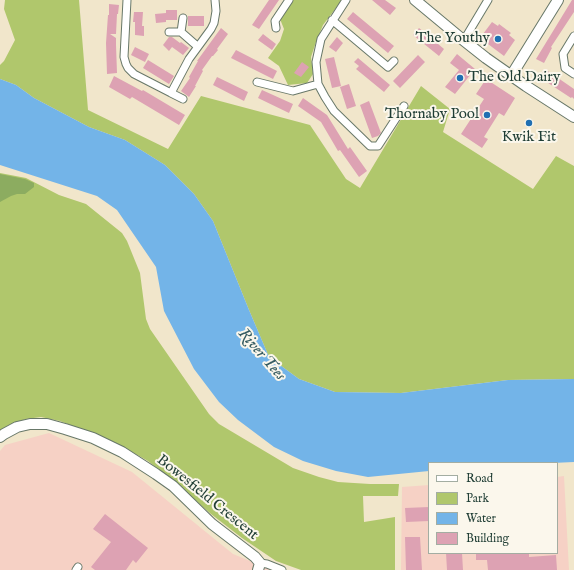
<!DOCTYPE html>
<html>
<head>
<meta charset="utf-8">
<style>
	body { margin:0 }
	#map { position:relative; width:574px; height:570px; overflow:hidden; background:#f1e6cb; font-family:"IM FELL English",serif }
	canvas { display:block }
	.legend { position:absolute; left:428px; top:462px; width:130px; height:92px; box-sizing:border-box; background:#fbf7ec; border:1px solid #a3ada2; margin:0; padding:5px 7px; list-style:none; font-size:12px; color:#1f3d34 }
	.legend li { display:flex; align-items:center; gap:8px; height:20px }
	.legend b { width:20px; border:1px solid #a3ada2 }
</style>
</head>
<body>
<div id="map">
<canvas width="574" height="570"></canvas>
<ul class="legend">
<li><b style="height:5px;background:#fff"></b>Road</li>
<li><b style="height:11px;background:#b0c76c"></b>Park</li>
<li><b style="height:11px;background:#73b4e8"></b>Water</li>
<li><b style="height:11px;background:#dda2b3"></b>Building</li>
</ul>
</div>
<script>
const g = document.querySelector('canvas').getContext('2d');
g.lineJoin = 'round';
function paint(path, color) { g.fillStyle = color; g.fill(path, 'evenodd'); }
const shape = rows => new Path2D(rows.map(r => 'M' + r).join(''));
function stroke(path, color, width, dash) { g.strokeStyle = color; g.lineWidth = width; g.lineCap = dash ? 'butt' : 'round'; g.setLineDash(dash || []); g.stroke(path); }
function write(font, color, halo, rows, align = 'center') {
  g.font = font + ' "IM FELL English",serif'; g.lineWidth = 4; g.setLineDash([]); g.textBaseline = 'middle'; g.strokeStyle = halo; g.fillStyle = color; for (const [text, x, y, turn = 0] of rows) {
    g.save(); g.translate(x, y); g.rotate((+turn || 0) * Math.PI / 180); g.textAlign = isNaN(turn) ? turn : align; if (halo) g.strokeText(text, 0, 0); g.fillText(text, 0, 0); g.restore();
  }
}
const built = shape([
	[49,433,132,472,233,554,272,570,0,570,0,451,5,445],
	[564,476,569,570,401,570,402,487,429,485,429,553,557,553,557,477]
]);
const green = shape([
	[5,0,79,0,88,110,168,149,201,96,310,125,346,179,360,188,421,86,450,109,443,132,533,189,556,156,574,166,574,379,508,380,401,393,335,392,299,379,269,357,249,310,213,221,194,194,165,165,125,140,89,127,34,98,16,85,0,79,0,65,4,61,15,40,4,9],
	[293,0,342,0,323,25,316,42,311,57,313,74,307,83,288,85,279,66,268,58,280,41,284,29,280,19],
	[0,173,26,178,59,195,86,204,122,233,127,241,140,273,146,319,150,329,209,414,219,424,293,468,319,477,338,482,370,484,399,484,398,496,363,496,364,522,395,517,395,570,301,570,276,561,242,538,211,514,187,493,148,461,116,443,60,421,41,417,26,419,9,425,0,431]
]);
const forest = shape([
	[0,174,25,179,34,183,34,187,25,194,17,194,11,196,0,202]
]);
const water = shape([
	[0,79,16,85,34,98,89,127,125,140,165,165,194,194,213,221,249,310,269,357,299,379,335,392,401,393,508,380,574,379,574,462,552,463,429,463,429,471,368,477,336,471,303,461,274,447,238,420,219,402,194,369,164,311,156,267,117,210,97,196,0,165]
]);
const building = shape([
	[269,0,279,0,259,29,252,25],
	[372,0,385,0,396,8,390,15],
	[572,0,574,0,574,12,551,47,552,48,544,63,536,59],
	[109,4,119,5,118,14,117,14,116,34,110,34,116,38,116,45,117,73,107,74,106,43,108,15,109,15],
	[166,10,177,10,177,20,166,20,166,22,156,23,155,14,166,13],
	[134,12,143,12,142,26,144,26,144,36,135,35,135,22,133,22],
	[353,12,394,46,388,53,347,19],
	[188,16,204,16,204,26,188,26],
	[492,22,498,26,499,24,511,33,509,35,515,40,504,56,480,38],
	[221,28,228,34,217,49,218,50,213,56,212,56,202,70,203,71,195,86,196,86,189,97,181,91,190,78,189,77,198,61,197,61],
	[419,28,444,49,439,56,413,35],
	[263,34,276,44,272,50,258,40],
	[169,37,172,37,180,43,181,42,189,48,183,55,172,47,169,51,163,45],
	[337,37,343,43,336,52,329,47],
	[135,47,149,54,145,62,131,55],
	[236,50,277,71,273,79,231,58],
	[457,54,475,69,455,94,445,87,459,70,450,63],
	[418,55,425,62,400,88,393,81],
	[334,57,341,86,332,88,325,59],
	[358,58,390,85,384,92,356,69,359,66,354,62],
	[148,60,174,76,169,84,143,68],
	[302,62,309,67,301,77,294,73],
	[545,69,574,89,574,99,572,97,571,98,539,77],
	[114,76,142,91,143,90,185,115,179,125,132,97,130,99,109,87],
	[217,77,248,92,244,101,213,85],
	[486,79,515,98,504,116,499,113,484,137,488,139,482,148,461,134,484,99,476,94],
	[349,84,356,106,347,109,340,87],
	[262,90,293,104,289,113,258,98],
	[303,98,327,115,348,149,350,147,367,171,359,177,340,150,338,151,321,122,298,106],
	[369,101,381,133,378,136,372,138,360,105],
	[429,507,429,521,406,522,405,508],
	[105,514,148,548,136,563,133,560,126,570,95,570,91,567,111,542,93,529],
	[405,537,420,537,422,570,406,570],
	[446,553,462,553,463,570,447,570],
	[476,553,529,553,529,557,556,555,557,570,488,570,487,560,476,560]
]);
const street = shape([
	[127,0,124,57,126,64,128,68,134,74,171,93,189,59,211,29,214,23,216,11,215,0],
	[346,0,321,39,316,62,318,84,325,97,334,111,370,146,378,146,404,106],
	[183,18,181,32,197,46],
	[332,20,388,67,394,61],
	[276,28,275,21,289,0],
	[169,32,181,32],
	[574,36,563,54,565,68,574,74],
	[464,40,488,0],
	[257,82,293,91,318,84],
	[171,93,183,99],
	[260,563,267,564,282,570],
	[76,570,78,567]
]);
const secondary = shape([
	[415,0,462,39,486,58,526,86,574,117],
	[511,76,558,0],
	[0,437,4,434,17,427,30,424,47,424,65,429,93,438,122,452,156,474,173,486,212,524,255,557,260,563,258,570]
]);
const markers = [
	[498,39,4,"#1f6fb2"],
	[460,78,4,"#1f6fb2"],
	[487,115,4,"#1f6fb2"],
	[529,123,4,"#1f6fb2"]
];
const poiNames = [
	["The Youthy",490,39],
	["The Old Dairy",468,78,"left"],
	["Thornaby Pool",479,115],
	["Kwik Fit",529,138,"center"]
];
const streetNames = [
	["Bowesfield Crescent",207,498,39]
];
const waterNames = [
	["River Tees",261,355,49]
];
paint(built, '#f6d1c5');
paint(green, '#b0c76c');
paint(forest, '#8cac60');
paint(water, '#73b4e8');
paint(building, '#dda2b3');
stroke(street, '#687869', 9);
stroke(secondary, '#687869', 12);
stroke(street, '#fff', 7);
stroke(secondary, '#fff', 10);
for (const [x, y, r, color] of markers) { const dot = new Path2D(); dot.arc(x, y, r, 0, 2 * Math.PI); g.fillStyle = color; g.fill(dot); stroke(dot, '#fbf7ec', 1.5); }
write('15px', '#1f3d34', '#fbf7ec', poiNames, 'right');
write('15px', '#1f3d34', '#fbf7ec', streetNames);
write('italic 16px', '#345b61', '#fbf7ec', waterNames);
</script>
</body>
</html>
